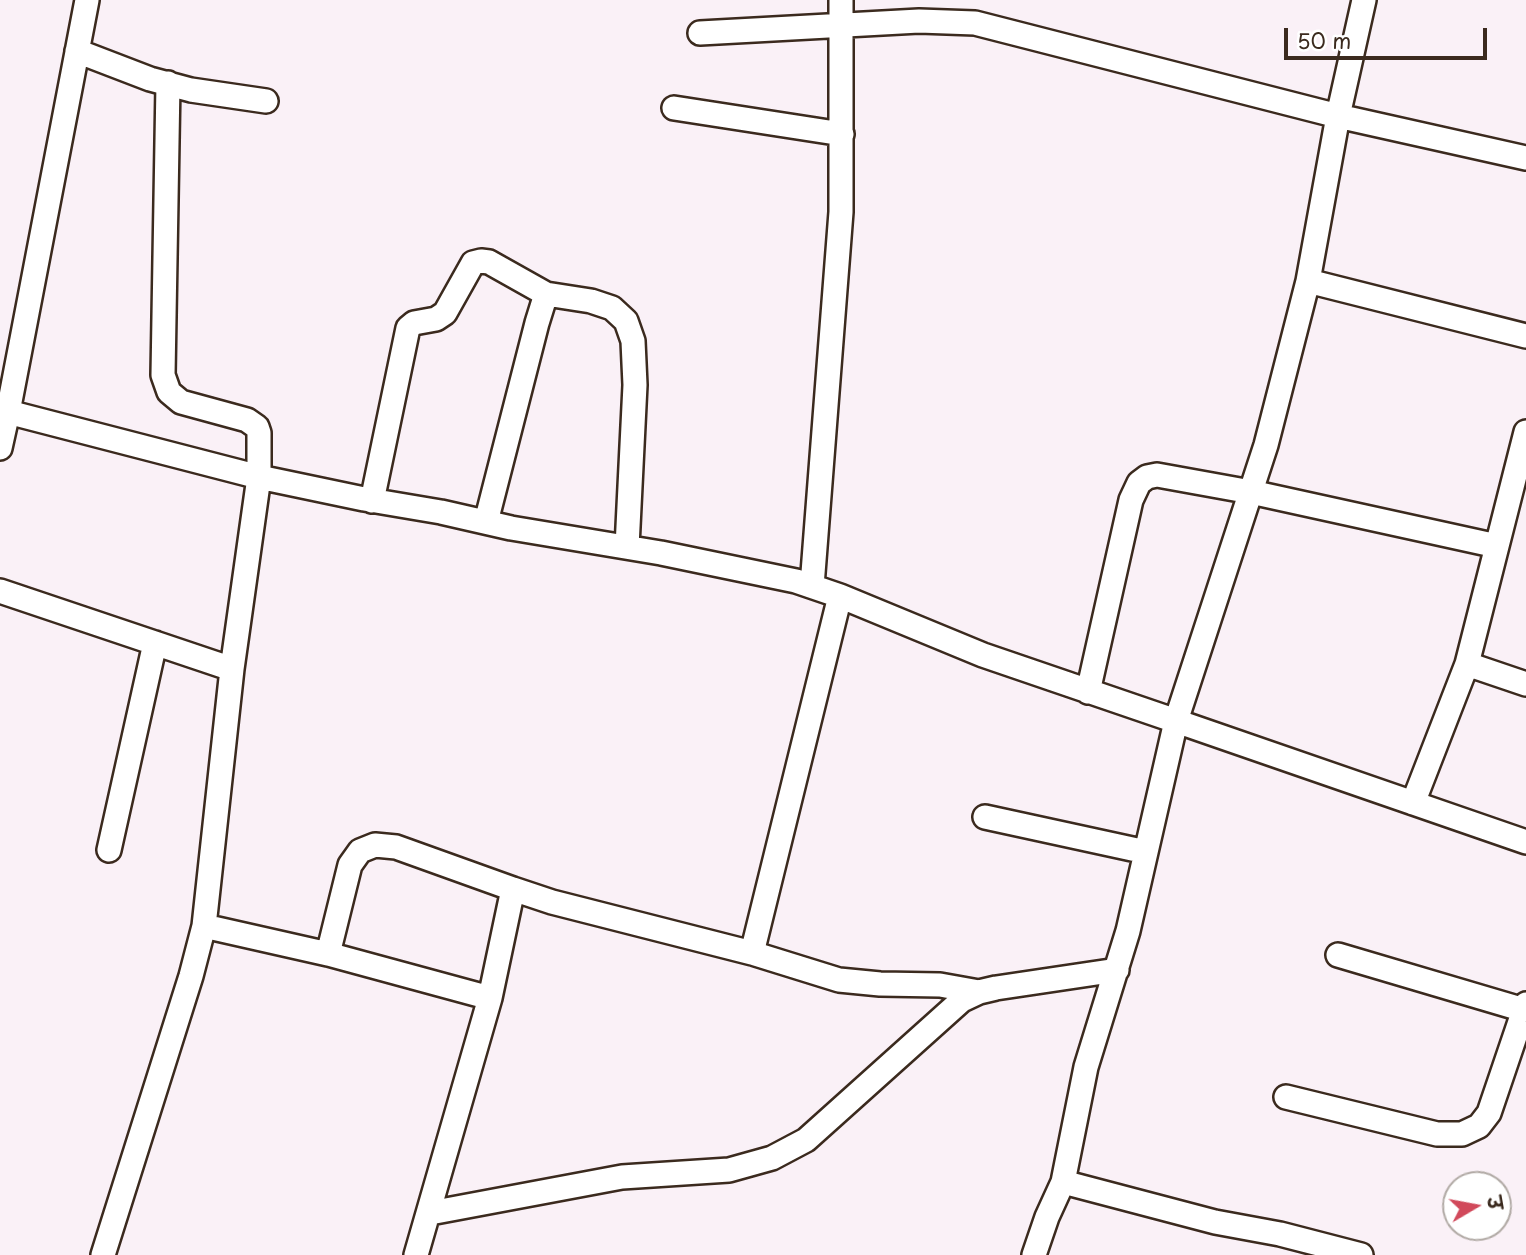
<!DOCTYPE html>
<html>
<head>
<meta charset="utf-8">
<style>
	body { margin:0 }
	#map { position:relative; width:1526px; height:1255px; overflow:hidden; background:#faf1f7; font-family:"Playpen Sans","Playpen Sans Deva",sans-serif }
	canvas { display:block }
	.north { position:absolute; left:1442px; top:1171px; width:70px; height:70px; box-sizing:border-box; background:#fff; border:2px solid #b1aaa5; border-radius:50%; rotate:80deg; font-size:19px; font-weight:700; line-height:28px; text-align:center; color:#3b2a1e }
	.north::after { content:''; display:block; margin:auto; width:24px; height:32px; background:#d1495b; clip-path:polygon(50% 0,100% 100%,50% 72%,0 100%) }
	.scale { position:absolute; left:1284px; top:28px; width:203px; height:32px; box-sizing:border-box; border:4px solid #3b2a1e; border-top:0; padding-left:9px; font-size:21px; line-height:24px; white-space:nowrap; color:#3b2a1e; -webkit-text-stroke:5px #fff; paint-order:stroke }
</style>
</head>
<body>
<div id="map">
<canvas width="1526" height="1255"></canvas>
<div class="north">उ</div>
<div class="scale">50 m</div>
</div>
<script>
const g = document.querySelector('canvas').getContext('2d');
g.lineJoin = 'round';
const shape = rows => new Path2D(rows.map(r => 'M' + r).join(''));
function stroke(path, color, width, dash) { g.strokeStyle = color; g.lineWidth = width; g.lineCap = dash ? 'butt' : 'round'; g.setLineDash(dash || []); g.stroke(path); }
const street = shape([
	[700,33,919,21,975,23,1338,116,1526,158],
	[77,51,150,79,191,90,266,101],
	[168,83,163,375,169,392,181,402,247,420,257,427,259,433,259,477,232,669],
	[674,108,842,134],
	[1308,281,1526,336],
	[8,412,87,0],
	[0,448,8,412,259,477,364,499,441,512,511,528,661,553,796,581,840,596],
	[372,501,408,328,414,323,436,319,445,313,473,263,481,261,489,262,546,294,591,301,612,308,626,321,633,341,635,385,627,547],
	[486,522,537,323,546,294],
	[812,586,841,212,841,0],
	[0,591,232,669,204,926,191,976,103,1255],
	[1467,664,1526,684],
	[1088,692,1131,500,1139,483,1147,477,1157,475,1251,492,1497,546],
	[1413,803,1467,664,1526,432],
	[985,817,1146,852],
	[109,850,155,643],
	[204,926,328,954,490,998],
	[752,953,839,980,880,984,940,985,979,992],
	[328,954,350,865,360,851,375,845,396,847,513,889],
	[1338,955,1524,1010],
	[1286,1097,1437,1134,1462,1134,1479,1126,1489,1113,1526,1004],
	[430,1213,622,1177,729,1170,772,1158,806,1140,962,1000,979,992,996,988,1117,970],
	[416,1255,490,998,513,889,552,902,752,953,840,596,983,655,1176,721,1266,445,1308,281,1338,116,1364,0],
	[1034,1255,1047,1217,1063,1182],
	[1361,1255,1280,1234,1215,1222,1063,1182,1086,1067,1128,931,1176,721,1526,842]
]);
stroke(street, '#3b2a1e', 28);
stroke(street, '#fff', 23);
</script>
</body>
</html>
